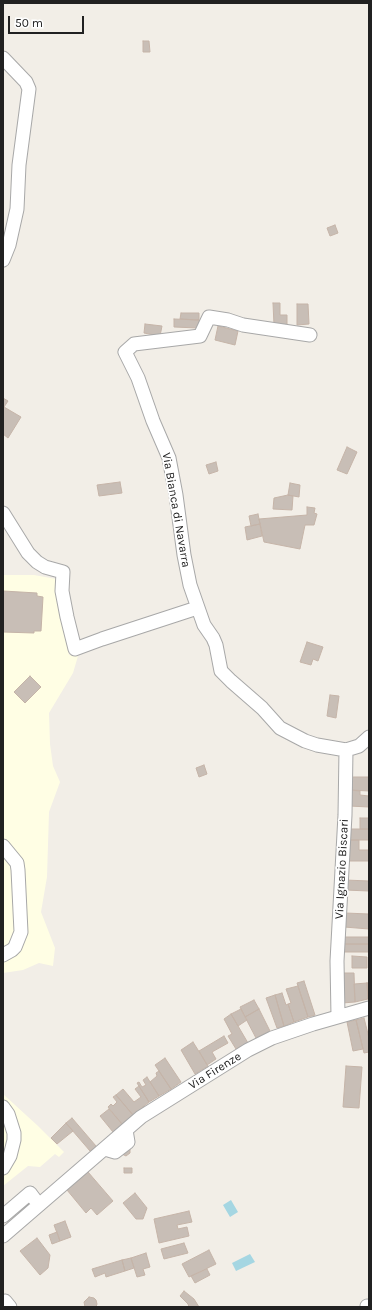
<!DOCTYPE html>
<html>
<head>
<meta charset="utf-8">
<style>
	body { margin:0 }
	#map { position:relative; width:372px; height:1310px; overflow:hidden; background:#f2eee7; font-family:Karla,sans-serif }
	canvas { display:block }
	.frame { position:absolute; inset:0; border:4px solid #212121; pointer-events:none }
	.scale { position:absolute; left:8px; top:16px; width:76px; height:18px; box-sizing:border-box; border:2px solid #212121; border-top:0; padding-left:5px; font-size:12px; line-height:14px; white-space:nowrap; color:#212121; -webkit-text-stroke:3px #fff; paint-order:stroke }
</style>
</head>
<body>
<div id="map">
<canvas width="372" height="1310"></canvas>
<div class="frame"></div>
<div class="scale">50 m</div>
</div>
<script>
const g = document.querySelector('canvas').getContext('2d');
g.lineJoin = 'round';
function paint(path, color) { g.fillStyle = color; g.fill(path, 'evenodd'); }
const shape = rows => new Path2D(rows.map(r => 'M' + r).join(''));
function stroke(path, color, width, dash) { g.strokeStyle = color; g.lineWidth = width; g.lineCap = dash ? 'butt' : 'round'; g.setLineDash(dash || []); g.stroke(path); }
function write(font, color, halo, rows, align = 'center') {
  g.font = font + ' Karla,sans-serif'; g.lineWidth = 3.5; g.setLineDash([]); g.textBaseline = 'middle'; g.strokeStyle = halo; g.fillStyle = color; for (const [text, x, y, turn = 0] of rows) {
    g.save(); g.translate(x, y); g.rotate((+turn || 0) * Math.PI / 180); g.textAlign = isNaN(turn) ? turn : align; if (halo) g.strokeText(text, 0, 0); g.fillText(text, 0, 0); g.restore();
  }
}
const education = shape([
	[3,575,34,575,56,579,61,617,69,655,78,656,73,673,49,713,50,744,53,766,60,782,49,812,47,877,41,912,55,948,53,966,39,963,23,970,3,973],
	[3,1094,38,1126,64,1152,59,1157,55,1154,40,1167,28,1166,3,1186]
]);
const water = shape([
	[231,1200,238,1212,230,1217,223,1205],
	[250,1254,255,1262,236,1271,232,1263]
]);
const building = shape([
	[143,41,149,41,150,52,143,52,143,41],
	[335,225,338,233,330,236,327,228,335,225],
	[273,303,280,303,280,315,287,315,287,325,274,325,273,303],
	[297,304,308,304,309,324,297,325,297,304],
	[181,313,199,313,199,320,180,319,181,313],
	[174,319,199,320,198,328,174,327,174,319],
	[145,324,162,326,160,336,144,333,145,324],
	[218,326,238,331,235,345,215,340,218,326],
	[3,398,8,401,4,407,21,417,8,438,3,434,3,398],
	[347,447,357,452,347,474,337,470,347,447],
	[216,462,218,471,209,474,206,465,216,462],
	[120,482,122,493,99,496,97,485,120,482],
	[290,483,300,485,299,497,288,495,290,483],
	[288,495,293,496,292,510,273,509,274,498,288,495],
	[307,507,315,508,314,513,317,514,314,525,305,525,300,549,264,542,259,519,307,515,307,507],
	[258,514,260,524,251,526,249,516,258,514],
	[260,524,262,536,247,540,245,527,260,524],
	[3,591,37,593,37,596,43,597,41,631,34,631,34,633,3,632,3,591],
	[307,642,323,647,318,661,313,659,311,665,300,662,307,642],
	[30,676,41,687,25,703,14,692,30,676],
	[330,695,339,696,336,718,327,716,330,695],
	[204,765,207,774,199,777,196,768,204,765],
	[350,777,369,777,369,791,350,790,350,777],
	[350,790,360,791,360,795,369,796,369,807,349,806,350,790],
	[360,818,369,818,369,829,360,829,360,818],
	[348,829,369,829,369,840,348,840,348,829],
	[348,840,359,840,359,850,369,850,369,861,348,861,348,840],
	[345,880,369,881,369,891,345,890,345,880],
	[345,913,369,914,369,929,344,927,345,913],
	[341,937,369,937,369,944,341,944,341,937],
	[341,944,369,944,369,952,341,952,341,944],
	[352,956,367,957,367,968,352,968,352,956],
	[341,973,354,973,355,1002,342,1003,341,973],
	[304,981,315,1015,308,1017,297,983,304,981],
	[367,983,368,999,355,1002,354,984,367,983],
	[367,983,369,983,369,998,368,999,367,983],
	[298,986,308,1017,294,1022,288,1004,291,1003,286,989,298,986],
	[282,993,286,1005,288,1004,294,1022,284,1026,275,995,282,993],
	[275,995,284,1026,277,1028,266,998,275,995],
	[254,1000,259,1009,245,1017,240,1007,254,1000],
	[241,1009,247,1020,238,1026,231,1014,241,1009],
	[259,1009,270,1031,256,1038,245,1017,259,1009],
	[231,1014,248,1043,236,1049,228,1036,232,1034,224,1019,231,1014],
	[364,1018,369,1038,369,1052,364,1053,356,1020,364,1018],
	[356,1020,363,1049,353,1051,347,1022,356,1020],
	[224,1036,228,1043,212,1052,216,1059,207,1065,199,1051,224,1036],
	[193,1042,208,1066,195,1074,181,1050,193,1042],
	[165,1058,181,1082,171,1089,155,1065,165,1058],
	[346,1066,362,1067,359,1108,343,1107,346,1066],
	[159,1071,171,1089,159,1096,150,1082,157,1076,156,1073,159,1071],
	[147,1077,159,1096,149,1102,137,1083,139,1082,142,1087,146,1085,143,1080,147,1077],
	[139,1086,149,1102,133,1115,116,1095,123,1089,134,1102,141,1097,135,1089,139,1086],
	[116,1095,133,1115,122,1124,108,1107,111,1104,113,1106,117,1102,113,1097,116,1095],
	[109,1109,122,1124,113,1132,100,1116,109,1109],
	[72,1118,96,1146,90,1151,66,1123,72,1118],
	[66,1123,73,1131,57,1144,51,1138,66,1123],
	[128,1147,130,1149,130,1153,126,1156,122,1154,128,1147],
	[124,1168,132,1168,132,1173,124,1173,124,1168],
	[88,1172,113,1201,97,1215,91,1208,86,1213,67,1190,88,1172],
	[135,1193,147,1208,143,1219,136,1219,123,1203,135,1193],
	[189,1211,192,1222,177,1225,178,1229,187,1227,189,1236,159,1243,154,1219,189,1211],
	[65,1221,71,1237,60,1241,54,1225,65,1221],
	[57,1232,60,1241,52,1244,49,1235,57,1232],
	[37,1238,50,1255,48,1268,40,1275,20,1251,37,1238],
	[184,1243,188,1253,164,1259,161,1249,184,1243],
	[209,1250,216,1264,189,1277,182,1264,209,1250],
	[146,1253,150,1267,143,1269,145,1275,137,1277,131,1258,146,1253],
	[131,1258,134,1268,125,1271,122,1260,131,1258],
	[122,1260,125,1271,106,1277,105,1273,95,1277,92,1269,122,1260],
	[207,1269,210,1275,195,1283,191,1276,207,1269],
	[184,1291,194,1299,199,1307,189,1307,188,1304,180,1296,184,1291],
	[89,1297,94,1298,96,1300,97,1304,96,1307,85,1307,84,1302,89,1297]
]);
const minor = shape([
	[3,58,26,82,29,89,19,165,17,209,9,245,3,260],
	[310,335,243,325,228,320,209,317,200,336,134,344,125,352,138,378,153,421,169,458,176,495,184,555,190,585,204,625,213,638,216,645,221,671,231,681,262,708,280,728,305,741,317,745,346,750],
	[3,513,28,553,37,562,45,567,63,572,62,591,67,617,75,649,102,639,197,608],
	[3,846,17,863,18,870,21,932,15,947,12,950,3,955],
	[338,1016,337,961,345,815,346,750,359,746,369,737],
	[3,1107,8,1114,14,1133,14,1140,10,1156,3,1168],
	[105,1149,115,1152,128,1142,126,1130],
	[3,1216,30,1193,39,1205],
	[3,1236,141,1117,248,1050,272,1038,313,1024,369,1008],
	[5,1301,10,1307],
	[367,1306,369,1307]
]);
const streetNames = [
	["Via Bianca di Navarra",176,510,80],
	["Via Ignazio Biscari",342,869,-87],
	["Via Firenze",215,1071,-32]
];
paint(education, '#fffee4');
paint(water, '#a5d6e2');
paint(building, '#c8beb6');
stroke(building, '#c5b4a8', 1);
stroke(minor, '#a8a8a8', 15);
stroke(minor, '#fff', 13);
write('12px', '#212121', '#fff', streetNames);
</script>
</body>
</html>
